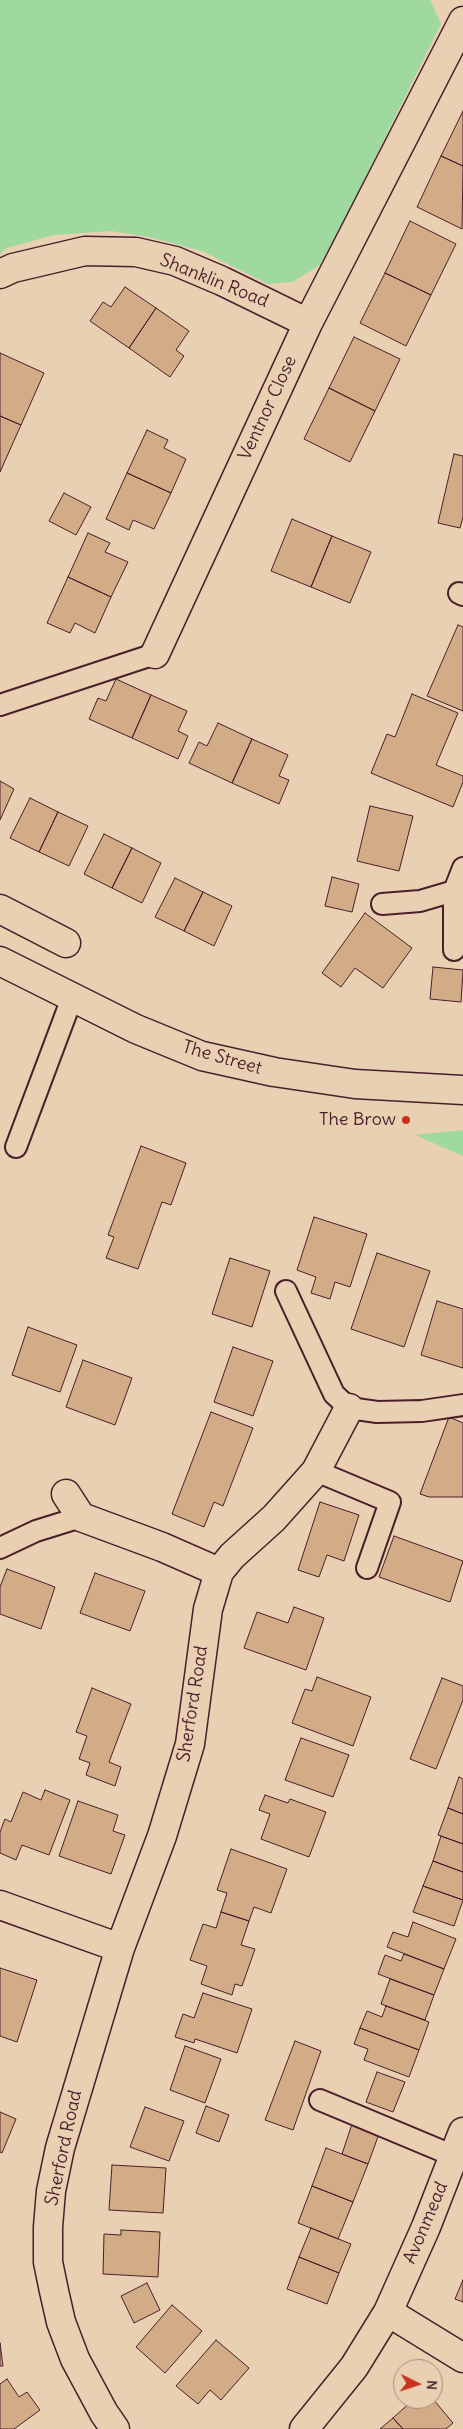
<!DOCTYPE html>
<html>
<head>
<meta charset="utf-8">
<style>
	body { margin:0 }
	#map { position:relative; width:463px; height:2429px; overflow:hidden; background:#ead0b2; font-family:Delius,sans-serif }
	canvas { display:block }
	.north { position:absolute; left:393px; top:2359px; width:50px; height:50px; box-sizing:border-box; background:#ead0b2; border:1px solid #aa897c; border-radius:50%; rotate:94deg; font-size:14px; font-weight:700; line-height:20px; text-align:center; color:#4a1f2b }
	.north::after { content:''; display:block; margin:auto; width:18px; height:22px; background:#c8321e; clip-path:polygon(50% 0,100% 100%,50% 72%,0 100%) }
</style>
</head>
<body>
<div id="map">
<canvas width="463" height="2429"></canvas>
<div class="north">N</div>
</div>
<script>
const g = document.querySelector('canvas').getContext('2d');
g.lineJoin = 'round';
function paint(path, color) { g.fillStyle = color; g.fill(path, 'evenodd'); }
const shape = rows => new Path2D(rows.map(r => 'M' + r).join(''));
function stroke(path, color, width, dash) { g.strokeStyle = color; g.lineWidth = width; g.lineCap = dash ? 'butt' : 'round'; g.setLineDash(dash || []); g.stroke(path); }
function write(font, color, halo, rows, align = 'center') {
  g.font = font + ' Delius,sans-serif'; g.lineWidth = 4; g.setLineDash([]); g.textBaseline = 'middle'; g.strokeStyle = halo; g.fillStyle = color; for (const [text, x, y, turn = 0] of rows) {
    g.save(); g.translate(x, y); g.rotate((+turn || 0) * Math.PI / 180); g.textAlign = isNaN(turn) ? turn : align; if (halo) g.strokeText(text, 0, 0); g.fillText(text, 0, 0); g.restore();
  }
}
const green = shape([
	[0,0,430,0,441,24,336,237,319,266,292,282,268,284,202,251,149,237,111,231,54,235,7,248,0,254],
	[463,1130,463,1156,415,1135]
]);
const building = shape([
	[463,111,463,166,441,156,463,111],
	[441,156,463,166,462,229,417,207,441,156],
	[410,221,456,244,431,295,385,273,410,221],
	[385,273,431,295,406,346,360,323,385,273],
	[125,287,156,308,129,348,90,321,103,302,111,307,125,287],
	[156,308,189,331,176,350,184,356,170,377,129,348,156,308],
	[354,337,400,359,375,411,329,388,354,337],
	[0,353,44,373,21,425,0,416,0,353],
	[329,388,375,411,350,462,304,439,329,388],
	[0,416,21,425,0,472,0,416],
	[147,430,168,440,164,448,186,459,171,493,127,473,147,430],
	[454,454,463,456,463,517,460,528,438,523,454,454],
	[127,473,171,493,154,529,133,520,129,530,106,519,127,473],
	[64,493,91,507,76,535,49,521,64,493],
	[292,519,332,536,311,587,271,571,292,519],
	[88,533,110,543,105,552,128,562,111,597,68,577,88,533],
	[332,536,371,552,350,603,311,587,332,536],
	[68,577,111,597,95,633,75,623,70,633,47,623,68,577],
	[458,625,463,627,463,711,427,696,458,625],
	[116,679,151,695,132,738,89,719,98,698,106,701,116,679],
	[412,694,458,713,436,765,463,776,463,782,453,807,371,773,387,734,395,737,412,694],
	[151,695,187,711,178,731,188,736,178,759,132,738,151,695],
	[218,723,252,739,232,783,189,763,199,742,207,746,218,723],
	[252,739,288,755,279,776,289,780,279,804,232,783,252,739],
	[0,781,14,789,0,820,0,781],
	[30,798,58,812,39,852,10,838,30,798],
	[370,806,413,816,399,871,357,861,370,806],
	[58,812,88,826,69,866,39,852,58,812],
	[104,834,132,848,112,888,84,874,104,834],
	[132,848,161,863,142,903,112,888,132,848],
	[332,877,359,884,352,912,325,906,332,877],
	[175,878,203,892,184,931,155,917,175,878],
	[203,892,232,906,214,946,184,931,203,892],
	[365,913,412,948,383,988,355,968,341,987,322,973,365,913],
	[433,967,463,970,461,1002,430,999,433,967],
	[141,1146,186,1163,171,1205,162,1202,138,1269,106,1258,114,1237,108,1235,141,1146],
	[314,1217,367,1234,350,1287,335,1282,330,1299,311,1293,316,1277,297,1270,314,1217],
	[377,1253,430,1271,404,1347,351,1329,377,1253],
	[230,1258,270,1271,252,1327,212,1314,230,1258],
	[437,1301,463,1309,463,1368,421,1355,437,1301],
	[28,1327,77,1345,60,1392,12,1375,28,1327],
	[233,1347,273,1361,253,1416,214,1402,233,1347],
	[83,1360,132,1378,115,1425,66,1407,83,1360],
	[211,1412,253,1428,223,1506,214,1502,204,1527,172,1514,211,1412],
	[449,1417,463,1423,463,1497,429,1497,420,1494,449,1417],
	[320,1502,359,1515,344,1561,327,1555,319,1577,298,1570,320,1502],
	[394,1536,463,1561,450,1602,379,1577,394,1536],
	[7,1569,55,1587,41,1629,0,1614,0,1587,7,1569],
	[95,1573,145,1591,130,1631,80,1613,95,1573],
	[294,1607,324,1618,306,1670,244,1648,257,1612,288,1623,294,1607],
	[317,1677,371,1697,353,1746,292,1723,305,1689,312,1691,317,1677],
	[442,1678,463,1686,463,1700,436,1769,410,1759,442,1678],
	[92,1688,131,1704,109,1762,121,1767,115,1786,86,1775,90,1763,79,1759,87,1736,76,1732,92,1688],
	[301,1738,349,1755,333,1797,285,1780,301,1738],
	[459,1777,463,1779,463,1814,448,1808,459,1777],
	[45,1790,70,1800,49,1855,22,1845,16,1860,0,1853,0,1832,5,1819,11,1822,23,1792,41,1800,45,1790],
	[265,1795,288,1803,290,1799,326,1812,309,1857,261,1839,270,1814,259,1810,265,1795],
	[78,1801,118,1815,113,1831,125,1835,111,1874,59,1856,78,1801],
	[448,1808,463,1814,463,1844,438,1835,448,1808],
	[441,1836,463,1844,463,1872,433,1861,441,1836],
	[231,1849,287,1869,271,1913,254,1907,249,1921,221,1912,227,1893,217,1890,231,1849],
	[433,1861,463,1872,463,1900,423,1886,433,1861],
	[423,1886,463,1900,454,1926,413,1912,423,1886],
	[221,1912,249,1921,241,1945,255,1949,242,1986,235,1984,232,1995,201,1984,207,1966,190,1960,203,1924,216,1928,221,1912],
	[413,1922,456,1939,444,1969,387,1947,393,1932,408,1937,413,1922],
	[404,1954,444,1969,434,1995,378,1974,385,1955,401,1961,404,1954],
	[0,1968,37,1980,17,2042,0,2036,0,1968],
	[390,1979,434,1995,425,2020,381,2004,390,1979],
	[203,1993,252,2009,237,2053,195,2039,194,2043,175,2037,183,2014,194,2018,203,1993],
	[386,2006,429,2022,419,2050,360,2028,367,2011,382,2017,386,2006],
	[360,2028,419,2050,409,2077,364,2060,368,2049,354,2044,360,2028],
	[295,2041,321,2051,293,2130,265,2120,295,2041],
	[185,2046,221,2059,205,2103,170,2090,185,2046],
	[377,2072,405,2082,393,2112,366,2102,377,2072],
	[206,2106,229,2115,219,2142,196,2133,206,2106],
	[145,2107,184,2121,169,2161,130,2147,145,2107],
	[0,2112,16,2119,2,2153,0,2152,0,2112],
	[352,2124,379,2134,368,2164,342,2154,352,2124],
	[326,2148,368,2164,353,2202,312,2186,326,2148],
	[112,2165,166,2168,163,2213,109,2210,112,2165],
	[312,2186,353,2202,338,2239,298,2223,312,2186],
	[311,2228,351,2244,339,2273,299,2257,311,2228],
	[121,2230,160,2232,158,2277,103,2274,104,2234,121,2235,121,2230],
	[299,2257,339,2273,327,2304,287,2289,299,2257],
	[463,2280,463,2302,455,2299,463,2280],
	[147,2283,160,2310,134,2323,121,2296,147,2283],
	[172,2305,202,2331,165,2373,136,2347,172,2305],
	[216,2340,249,2368,221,2400,210,2390,198,2404,176,2386,216,2340],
	[0,2343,3,2366,0,2366,0,2343],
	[7,2379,19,2397,27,2392,40,2410,14,2429,0,2429,0,2384,7,2379],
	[414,2399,433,2399,453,2423,446,2429,403,2429,393,2418,414,2399],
	[393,2418,403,2429,380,2429,393,2418]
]);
const lane = shape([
	[459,593,463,595],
	[0,705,155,654],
	[454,891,463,868],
	[382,904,420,901,454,891,454,950],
	[16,1147,72,998],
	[286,1291,334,1394,349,1408,377,1412,422,1411,463,1405],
	[316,1471,390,1502,367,1568],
	[0,1548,36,1531,81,1517],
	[320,2100,454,2156]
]);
const street = shape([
	[0,274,13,268,85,251,136,252,175,261,222,281,308,323],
	[155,654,308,323,463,21],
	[0,909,66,943],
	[66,1494,81,1517,162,1547,219,1572],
	[0,1905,120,1948],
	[388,2312,463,2358],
	[115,2429,104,2413,75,2359,61,2322,54,2291,48,2262,48,2227,51,2191,60,2148,120,1948,162,1836,190,1744,208,1609,219,1572,232,1556,274,1518,316,1471,349,1408],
	[304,2429,354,2367,388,2312,426,2227,463,2132]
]);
const secondary = shape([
	[0,961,136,1029,202,1056,274,1072,355,1084,463,1090]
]);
const markers = [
	[406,1120,5,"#c8321e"]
];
const streetNames = [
	["Shanklin Road",214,281,22],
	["Ventnor Close",268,408,-65],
	["The Street",222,1058,16],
	["Sherford Road",193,1704,-81],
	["Sherford Road",64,2148,-78],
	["Avonmead",426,2223,-67]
];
const poiNames = [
	["The Brow",396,1120]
];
paint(green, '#a0d99f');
paint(building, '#d2ac86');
stroke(building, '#4a1f2b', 1);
stroke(lane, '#4a1f2b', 24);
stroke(street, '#4a1f2b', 31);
stroke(secondary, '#4a1f2b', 31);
stroke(lane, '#ead0b2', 20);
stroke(street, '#ead0b2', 28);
stroke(secondary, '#ead0b2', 28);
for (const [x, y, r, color] of markers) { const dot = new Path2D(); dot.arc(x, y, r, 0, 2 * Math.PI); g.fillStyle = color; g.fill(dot); stroke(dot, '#ead0b2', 2); }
write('18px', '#4a1f2b', '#ead0b2', streetNames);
write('18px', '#4a1f2b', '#ead0b2', poiNames, 'right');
</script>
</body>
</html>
